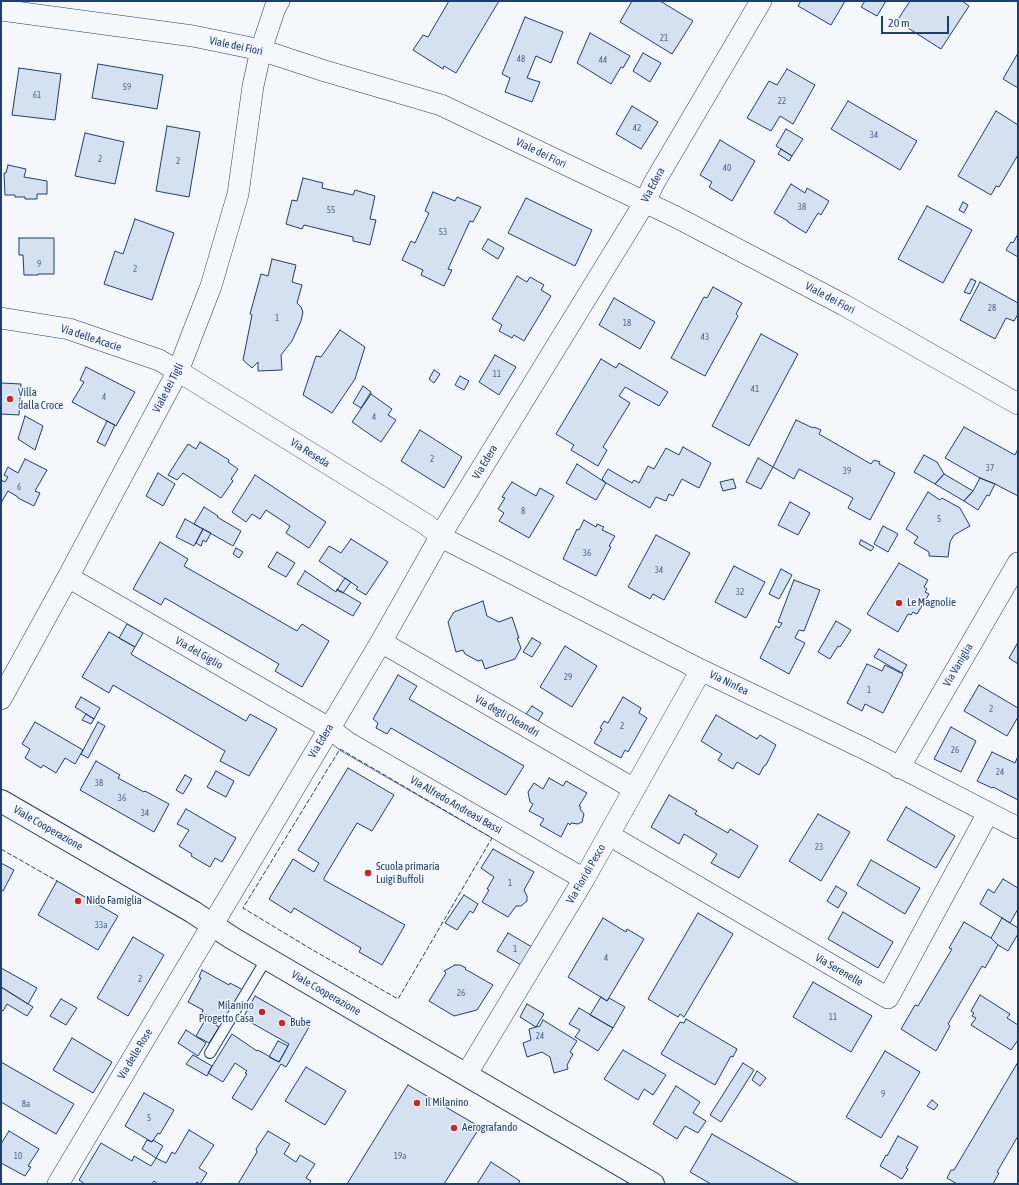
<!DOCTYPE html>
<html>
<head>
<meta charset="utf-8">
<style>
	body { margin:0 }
	#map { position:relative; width:1019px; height:1185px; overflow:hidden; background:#f4f7fb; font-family:"Asap Condensed",sans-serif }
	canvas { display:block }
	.frame { position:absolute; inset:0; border:2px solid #1d3f73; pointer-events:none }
	.scale { position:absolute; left:881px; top:16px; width:68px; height:18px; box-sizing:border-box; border:2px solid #1d3f73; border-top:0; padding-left:5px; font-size:12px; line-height:14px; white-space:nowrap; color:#1d3f73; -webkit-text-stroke:3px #f4f7fb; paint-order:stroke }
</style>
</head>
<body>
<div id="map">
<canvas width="1019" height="1185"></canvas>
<div class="frame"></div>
<div class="scale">20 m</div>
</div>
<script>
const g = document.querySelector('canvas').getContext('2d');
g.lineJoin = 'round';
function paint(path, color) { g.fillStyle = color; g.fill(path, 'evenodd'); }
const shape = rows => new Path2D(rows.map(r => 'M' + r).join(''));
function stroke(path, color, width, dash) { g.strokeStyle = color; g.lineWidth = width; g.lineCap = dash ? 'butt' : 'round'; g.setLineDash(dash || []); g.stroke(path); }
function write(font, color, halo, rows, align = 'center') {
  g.font = font + ' "Asap Condensed",sans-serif'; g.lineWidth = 3; g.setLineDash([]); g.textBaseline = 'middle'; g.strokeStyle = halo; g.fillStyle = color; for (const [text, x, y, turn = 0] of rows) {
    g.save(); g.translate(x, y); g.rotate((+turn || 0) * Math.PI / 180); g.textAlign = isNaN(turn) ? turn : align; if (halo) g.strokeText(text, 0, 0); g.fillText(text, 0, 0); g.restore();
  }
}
const building = shape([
	[449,1,499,1,456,73,444,66,443,69,413,50,423,35,428,37,449,1],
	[632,1,660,1,693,21,672,54,620,22,632,1],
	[801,1,845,1,831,25,798,6,801,1],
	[865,1,886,1,877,16,861,7,865,1],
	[910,1,962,1,969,6,941,49,897,21,910,1],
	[525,17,563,32,551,63,536,56,527,78,540,82,532,102,505,92,510,78,502,74,525,17],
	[590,33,630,56,623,68,621,67,611,84,577,63,590,33],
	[643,53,661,63,650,82,633,71,643,53],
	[1018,53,1018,88,1003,79,1018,53],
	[98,64,163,75,157,109,92,98,98,64],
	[19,68,61,74,55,120,12,115,19,68],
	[787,69,815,85,793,124,780,116,771,131,747,118,769,81,777,85,787,69],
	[848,101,917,141,900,170,831,129,848,101],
	[632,106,658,122,641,149,616,134,632,106],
	[996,111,1018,125,1018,155,999,187,996,186,991,195,958,176,996,111],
	[167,126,200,132,189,197,156,191,167,126],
	[786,129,803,139,792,156,776,146,786,129],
	[85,133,124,142,115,184,75,176,85,133],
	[720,140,755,161,732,201,709,187,712,182,700,175,720,140],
	[781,149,792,156,789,161,778,154,781,149],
	[8,165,26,169,24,177,47,181,47,194,37,194,37,199,25,199,25,197,15,197,15,195,5,195,4,173,6,173,8,165],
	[303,178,323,183,322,188,353,195,355,190,375,196,370,219,376,220,370,245,353,241,353,237,304,225,302,229,286,224,292,200,297,201,303,178],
	[791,184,805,193,807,188,829,201,821,215,818,213,806,233,788,222,788,221,774,213,791,184],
	[433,192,455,201,457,197,481,207,473,222,470,221,448,269,452,270,444,286,421,275,423,270,402,260,411,241,415,243,429,213,425,211,433,192],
	[526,198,592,230,575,266,508,233,526,198],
	[963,202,968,205,964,213,959,210,963,202],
	[927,206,972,230,943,283,898,259,927,206],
	[135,219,174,233,152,300,104,284,115,251,123,254,135,219],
	[1018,234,1018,257,1006,250,1011,242,1013,243,1018,234],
	[19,238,54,238,54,274,38,274,38,275,24,275,23,255,19,255,19,238],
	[488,239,504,248,498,259,482,249,488,239],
	[272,259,296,265,292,282,302,285,297,303,301,307,303,312,301,321,292,341,281,355,282,370,258,371,258,362,252,368,243,360,252,315,250,314,261,274,268,276,272,259],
	[517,276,527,282,530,277,544,285,541,290,551,296,524,341,514,335,512,338,499,331,502,325,492,319,517,276],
	[971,279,976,281,970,294,964,292,971,279],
	[980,282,1018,303,1018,314,1014,321,1006,318,995,339,960,320,980,282],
	[713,287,742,303,736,314,738,316,705,376,671,358,704,297,707,298,713,287],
	[614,298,655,322,640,349,599,325,614,298],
	[340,330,365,347,355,379,332,413,303,395,316,356,321,357,340,330],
	[761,334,798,354,749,446,712,426,761,334],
	[495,355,516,367,499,395,479,382,495,355],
	[601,359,616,368,619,363,668,392,659,406,625,387,619,396,630,403,603,447,607,450,598,466,571,450,574,445,556,434,601,359],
	[86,367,135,392,116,426,72,402,84,382,80,380,86,367],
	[434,370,440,374,434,383,429,379,434,370],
	[460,376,469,381,464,390,455,385,460,376],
	[1,383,21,384,19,415,1,414,1,383],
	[363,386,371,392,361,408,353,403,363,386],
	[371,394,392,409,388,415,396,420,381,442,352,422,371,394],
	[25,416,43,426,35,450,18,439,25,416],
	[796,420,813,428,814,427,821,430,819,434,871,464,874,460,880,462,879,464,895,473,870,520,848,508,853,498,799,469,794,479,773,467,796,420],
	[107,421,115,425,105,446,97,442,107,421],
	[964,427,1015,455,1018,449,1018,496,995,484,980,478,945,458,964,427],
	[420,430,462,457,444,488,401,461,420,430],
	[200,442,229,460,228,462,238,469,231,479,233,481,221,498,183,473,177,480,168,475,188,444,196,449,200,442],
	[683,447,711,463,699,488,682,479,673,496,669,494,666,501,656,497,650,508,606,483,602,479,608,469,632,483,634,480,639,483,648,466,654,469,666,448,679,455,683,447],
	[924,455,937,462,944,474,935,484,914,472,924,455],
	[758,458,773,467,761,489,746,482,758,458],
	[25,459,47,470,35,491,40,493,34,506,18,498,18,497,8,491,1,503,1,480,5,482,8,477,4,475,8,467,18,473,25,459],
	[577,464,606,483,596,500,566,483,577,464],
	[158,473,175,484,163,506,146,496,158,473],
	[944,474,973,491,964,501,935,484,944,474],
	[255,475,326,522,309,548,286,533,290,526,266,510,260,519,252,514,246,522,232,512,255,475],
	[980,478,995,484,989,496,987,495,978,510,964,501,973,491,980,478],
	[733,479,736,488,723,491,720,482,733,479],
	[512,482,536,496,540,488,554,496,529,538,499,521,504,513,498,509,505,498,502,497,512,482],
	[928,492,940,500,942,498,960,508,970,526,954,535,950,542,948,557,929,556,929,552,914,543,918,537,906,529,928,492],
	[790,502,810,513,798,535,778,525,790,502],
	[204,507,218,516,217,517,241,531,233,546,194,524,204,507],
	[185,519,203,529,194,546,176,537,185,519],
	[584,520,596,527,597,524,604,527,602,530,615,536,609,546,611,547,596,576,563,559,577,529,579,530,584,520],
	[883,526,898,534,888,552,874,544,883,526],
	[203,529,211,533,206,542,203,540,201,546,196,543,203,529],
	[656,535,690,553,664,600,653,594,650,599,628,587,656,535],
	[351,539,388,562,366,595,356,589,358,587,319,561,329,546,341,553,351,539],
	[861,540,874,547,871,551,859,544,861,540],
	[160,542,188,559,184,566,297,631,302,624,329,641,302,687,275,671,279,664,205,621,165,598,161,605,133,589,160,542],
	[236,548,243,552,239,558,233,554,236,548],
	[277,552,295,563,286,577,268,567,277,552],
	[899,563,928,580,924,587,927,589,925,592,929,594,917,614,913,612,911,615,908,614,898,632,867,614,899,563],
	[734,566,765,582,746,618,715,602,734,566],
	[781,569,792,575,779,599,769,594,781,569],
	[305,571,336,592,337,589,361,603,353,616,297,584,305,571],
	[345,578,351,582,343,593,337,590,345,578],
	[794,580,820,590,804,631,799,630,795,638,805,643,789,674,760,658,776,626,779,628,782,623,778,622,794,580],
	[483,601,487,616,499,622,512,617,519,638,517,638,521,648,515,659,485,669,482,660,478,661,465,654,463,650,456,652,448,622,454,612,483,601],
	[836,621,851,630,840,647,838,646,830,659,818,652,836,621],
	[127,624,143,633,135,647,119,638,127,624],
	[109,632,135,647,131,654,139,659,246,721,250,714,277,729,249,776,220,761,225,751,113,685,109,693,82,677,109,632],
	[532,638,541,643,532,657,523,652,532,638],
	[1017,644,1018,645,1018,664,1009,658,1017,644],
	[565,646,597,666,572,707,540,687,565,646],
	[879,649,907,665,902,673,874,657,879,649],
	[867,664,882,671,885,665,903,674,883,713,865,704,862,711,847,703,867,664],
	[398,675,417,686,409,699,524,766,506,795,391,728,387,734,376,728,378,723,373,719,398,675],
	[979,685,1018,708,1018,717,1007,736,964,711,979,685],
	[81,697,100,708,94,719,75,707,81,697],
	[623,697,641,708,639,713,647,718,628,752,625,750,621,758,594,743,602,729,600,728,604,721,608,723,623,697],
	[532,706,543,713,538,721,526,714,532,706],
	[86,714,94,719,91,724,82,720,86,714],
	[716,715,757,739,760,735,776,745,766,765,764,766,759,775,737,762,733,769,718,760,722,754,701,741,716,715],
	[35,722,83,750,75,764,65,758,56,773,43,765,41,768,25,758,30,749,22,744,35,722],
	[98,722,105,726,88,758,81,754,98,722],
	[951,727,976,741,961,772,934,759,951,727],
	[992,752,1015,763,1018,756,1018,800,993,787,992,788,977,781,992,752],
	[96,761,120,775,118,778,144,792,145,791,169,804,154,832,80,790,96,761],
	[348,768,394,795,372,831,357,823,324,878,324,880,405,925,382,965,359,952,361,948,324,926,294,908,291,913,269,899,293,859,314,872,319,863,298,850,348,768],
	[216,771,234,781,226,797,207,787,216,771],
	[185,775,192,779,183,794,176,790,185,775],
	[549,778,563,786,566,781,587,793,579,806,581,807,580,809,584,814,582,822,578,824,571,823,570,825,568,823,561,837,540,825,544,819,529,811,533,804,530,802,528,792,534,783,543,789,549,778],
	[669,795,697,811,695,814,728,833,730,829,758,846,739,878,711,863,717,854,684,834,679,844,651,827,669,795],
	[906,807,955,836,936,868,887,840,906,807],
	[186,809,236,838,222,862,215,858,210,867,191,856,192,854,179,846,189,830,177,824,186,809],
	[818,814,850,832,821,881,789,861,818,814],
	[493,849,534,872,524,890,527,896,527,901,521,906,516,906,508,917,482,902,489,890,487,889,494,877,481,868,493,849],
	[871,860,920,888,905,914,857,885,871,860],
	[1,863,14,870,3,891,1,890,1,863],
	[1003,879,1018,888,1018,909,1010,923,980,904,988,889,994,893,1003,879],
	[57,881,118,916,98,950,38,915,57,881],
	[836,886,847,893,838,908,827,901,836,886],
	[464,895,478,904,473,913,470,911,457,930,445,923,464,895],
	[843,912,893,942,878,968,828,939,843,912],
	[698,913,733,934,684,1017,680,1014,678,1017,648,999,698,913],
	[603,918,626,932,627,929,644,939,607,1001,568,977,603,918],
	[1002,918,1018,928,1018,934,1008,951,998,945,991,938,1002,918],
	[964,922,991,938,998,945,985,968,982,966,948,1024,950,1026,936,1051,901,1029,915,1005,918,1006,952,949,949,948,964,922],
	[508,933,532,947,521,965,497,951,508,933],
	[133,937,164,955,128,1016,97,998,133,937],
	[455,965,460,965,466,968,465,969,493,985,477,1010,454,1016,429,1001,446,973,444,971,455,965],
	[1,968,37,988,28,1004,1,987,1,968],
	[202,970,229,985,230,983,243,990,225,1024,215,1017,214,1019,202,1013,203,1010,188,1002,201,978,199,977,202,970],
	[813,982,872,1016,851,1052,793,1017,813,982],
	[1,987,33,1007,27,1016,7,1004,3,1011,1,1009,1,987],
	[980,995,1010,1014,1007,1018,1018,1025,1018,1040,1011,1050,971,1025,976,1018,972,1016,974,1013,971,1011,980,995],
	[255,996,309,1027,286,1067,281,1064,252,1110,232,1098,247,1074,245,1073,247,1071,235,1063,223,1082,208,1073,232,1034,257,1051,258,1050,279,1062,289,1044,243,1018,255,996],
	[601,997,607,1001,609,998,625,1007,613,1028,590,1015,601,997],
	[61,999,77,1008,66,1025,50,1016,61,999],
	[527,1004,544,1014,536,1027,520,1017,527,1004],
	[579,1008,613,1028,598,1051,575,1037,580,1030,569,1024,579,1008],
	[208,1015,214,1019,212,1023,219,1027,209,1043,196,1036,208,1015],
	[686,1019,737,1049,733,1057,731,1056,715,1085,661,1054,680,1022,684,1023,686,1019],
	[543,1020,577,1041,570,1052,573,1054,567,1065,568,1069,554,1073,550,1057,542,1052,527,1057,523,1043,531,1040,529,1029,540,1026,543,1020],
	[186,1030,206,1043,198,1056,178,1043,186,1030],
	[72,1038,112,1062,93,1093,53,1070,72,1038],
	[278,1041,288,1046,279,1062,269,1057,278,1041],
	[623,1050,666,1075,653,1095,644,1089,638,1100,604,1079,623,1050],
	[885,1051,920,1072,881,1138,846,1117,885,1051],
	[193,1055,212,1066,207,1076,186,1064,193,1055],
	[1,1062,74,1104,56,1134,1,1102,1,1062],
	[1018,1062,1018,1136,997,1172,999,1173,993,1184,957,1184,947,1178,951,1170,954,1170,1018,1062],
	[743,1063,754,1070,721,1122,710,1115,743,1063],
	[306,1067,346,1091,325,1125,285,1101,306,1067],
	[757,1071,766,1078,760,1086,752,1080,757,1071],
	[408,1085,480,1127,444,1184,347,1184,408,1085],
	[676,1086,700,1102,693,1113,706,1121,698,1133,685,1126,677,1139,653,1124,676,1086],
	[144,1093,174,1110,160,1134,158,1133,152,1142,125,1126,144,1093],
	[932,1100,938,1105,934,1110,927,1106,932,1100],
	[189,1130,214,1145,199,1168,207,1173,200,1184,197,1182,195,1184,158,1184,154,1181,152,1184,85,1184,79,1180,101,1143,132,1161,134,1156,151,1166,156,1158,166,1163,172,1152,175,1154,189,1130],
	[9,1131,39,1149,28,1166,31,1167,25,1176,1,1163,1,1144,9,1131],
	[268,1131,290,1144,284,1154,296,1162,300,1155,315,1164,306,1178,311,1181,309,1184,238,1184,257,1152,256,1149,268,1131],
	[712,1134,799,1184,711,1184,690,1172,712,1134],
	[898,1136,918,1147,906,1168,908,1169,902,1179,880,1166,886,1155,887,1156,898,1136],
	[147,1140,152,1142,153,1140,163,1146,156,1158,142,1149,147,1140],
	[491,1162,520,1181,518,1184,477,1184,491,1162]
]);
const lane = shape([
	[210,1053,267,958]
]);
const street = shape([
	[1,10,193,36,261,50,325,71,441,105,676,217,844,305,1018,404],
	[1,318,69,329,159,360,178,371,427,525,441,537,701,670,865,749,1018,828],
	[68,577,329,728,347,742,584,879],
	[381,642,634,789],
	[1,699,68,577,178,371,211,286,238,194,253,86,261,50,275,8,279,1],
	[899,768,1018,563],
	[609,835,888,998,988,813],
	[466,1075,584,879,701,670],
	[58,1184,381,642,448,523,645,202,654,183,761,1]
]);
const secondary = shape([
	[1,801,193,912,232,938,653,1184]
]);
const fence = shape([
	[340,749,492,838,398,999,311,949,243,908,340,749],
	[1,849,57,881]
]);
const markers = [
	[10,399,4,"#c62828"],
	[899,603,4,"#c62828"],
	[368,873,4,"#c62828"],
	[78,901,4,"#c62828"],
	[262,1012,4,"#c62828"],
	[282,1023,4,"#c62828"],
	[417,1103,4,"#c62828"],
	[454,1128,4,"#c62828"]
];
const numberNames = [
	["21",664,38],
	["48",521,59],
	["44",603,60],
	["59",127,87],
	["61",37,95],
	["22",782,101],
	["42",637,128],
	["34",874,135],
	["2",100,159],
	["2",178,161],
	["40",727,168],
	["38",802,207],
	["55",331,210],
	["53",443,232],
	["9",39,264],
	["2",135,269],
	["28",992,308],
	["1",277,318],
	["18",627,323],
	["43",705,337],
	["11",497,374],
	["41",755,389],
	["4",104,397],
	["4",374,417],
	["2",432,459],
	["37",990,468],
	["39",847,471],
	["6",19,487],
	["8",523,511],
	["5",939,519],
	["36",587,553],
	["34",659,570],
	["32",740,592],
	["29",568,677],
	["1",869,690],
	["2",991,709],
	["2",622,726],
	["26",955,750],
	["24",1000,772],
	["38",99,783],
	["36",122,798],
	["34",145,813],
	["23",819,847],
	["1",510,883],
	["33a",101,925],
	["1",515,949],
	["4",606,958],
	["2",140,979],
	["26",461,993],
	["11",833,1017],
	["24",540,1036],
	["9",883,1094],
	["8a",26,1104],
	["5",149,1118],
	["10",18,1156],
	["19a",400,1156]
];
const streetNames = [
	["Viale dei Fiori",236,46,12],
	["Viale dei Fiori",541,153,26],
	["Via Edera",653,185,-62],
	["Viale dei Fiori",830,298,28],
	["Via delle Acacie",91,338,18],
	["Viale dei Tigli",168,388,-63],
	["Via Reseda",310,453,32],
	["Via Edera",485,462,-59],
	["Via del Giglio",199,653,30],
	["Via Vaniglia",958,665,-60],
	["Via Ninfea",729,683,26],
	["Via degli Oleandri",507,716,30],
	["Via Edera",321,741,-59],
	["Via Alfredo Andreasi Bassi",456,805,30],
	["Viale Cooperazione",48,828,30],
	["Via Fiori di Pesco",586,874,-60],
	["Via Serenelle",839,970,30],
	["Viale Cooperazione",326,993,30],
	["Via delle Rose",135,1054,-59]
];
const poiNames = [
	["Villa",18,393],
	["dalla Croce",18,406],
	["Le Magnolie",907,603],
	["Scuola primaria",376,867],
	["Luigi Buffoli",376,880],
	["Nido Famiglia",86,901],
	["Milanino",254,1006,"right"],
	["Progetto Casa",254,1019,"right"],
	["Bube",290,1023],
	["Il Milanino",425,1103],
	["Aerografando",462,1128]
];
paint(building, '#d5e0f0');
stroke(building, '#1d3f73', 1);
stroke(lane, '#1d3f73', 12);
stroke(street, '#1d3f73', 22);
stroke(secondary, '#1d3f73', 24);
stroke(lane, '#f4f7fb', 10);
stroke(street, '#f4f7fb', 21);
stroke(secondary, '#f4f7fb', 22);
stroke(fence, '#1d3f73', 1, [5, 2]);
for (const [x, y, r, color] of markers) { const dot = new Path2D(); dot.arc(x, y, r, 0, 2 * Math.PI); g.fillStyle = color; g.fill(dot); stroke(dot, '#f4f7fb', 1.5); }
write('9px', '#4b6792', null, numberNames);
write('11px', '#1d3f73', '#f4f7fb', streetNames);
write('11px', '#1d3f73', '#f4f7fb', poiNames, 'left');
</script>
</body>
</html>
